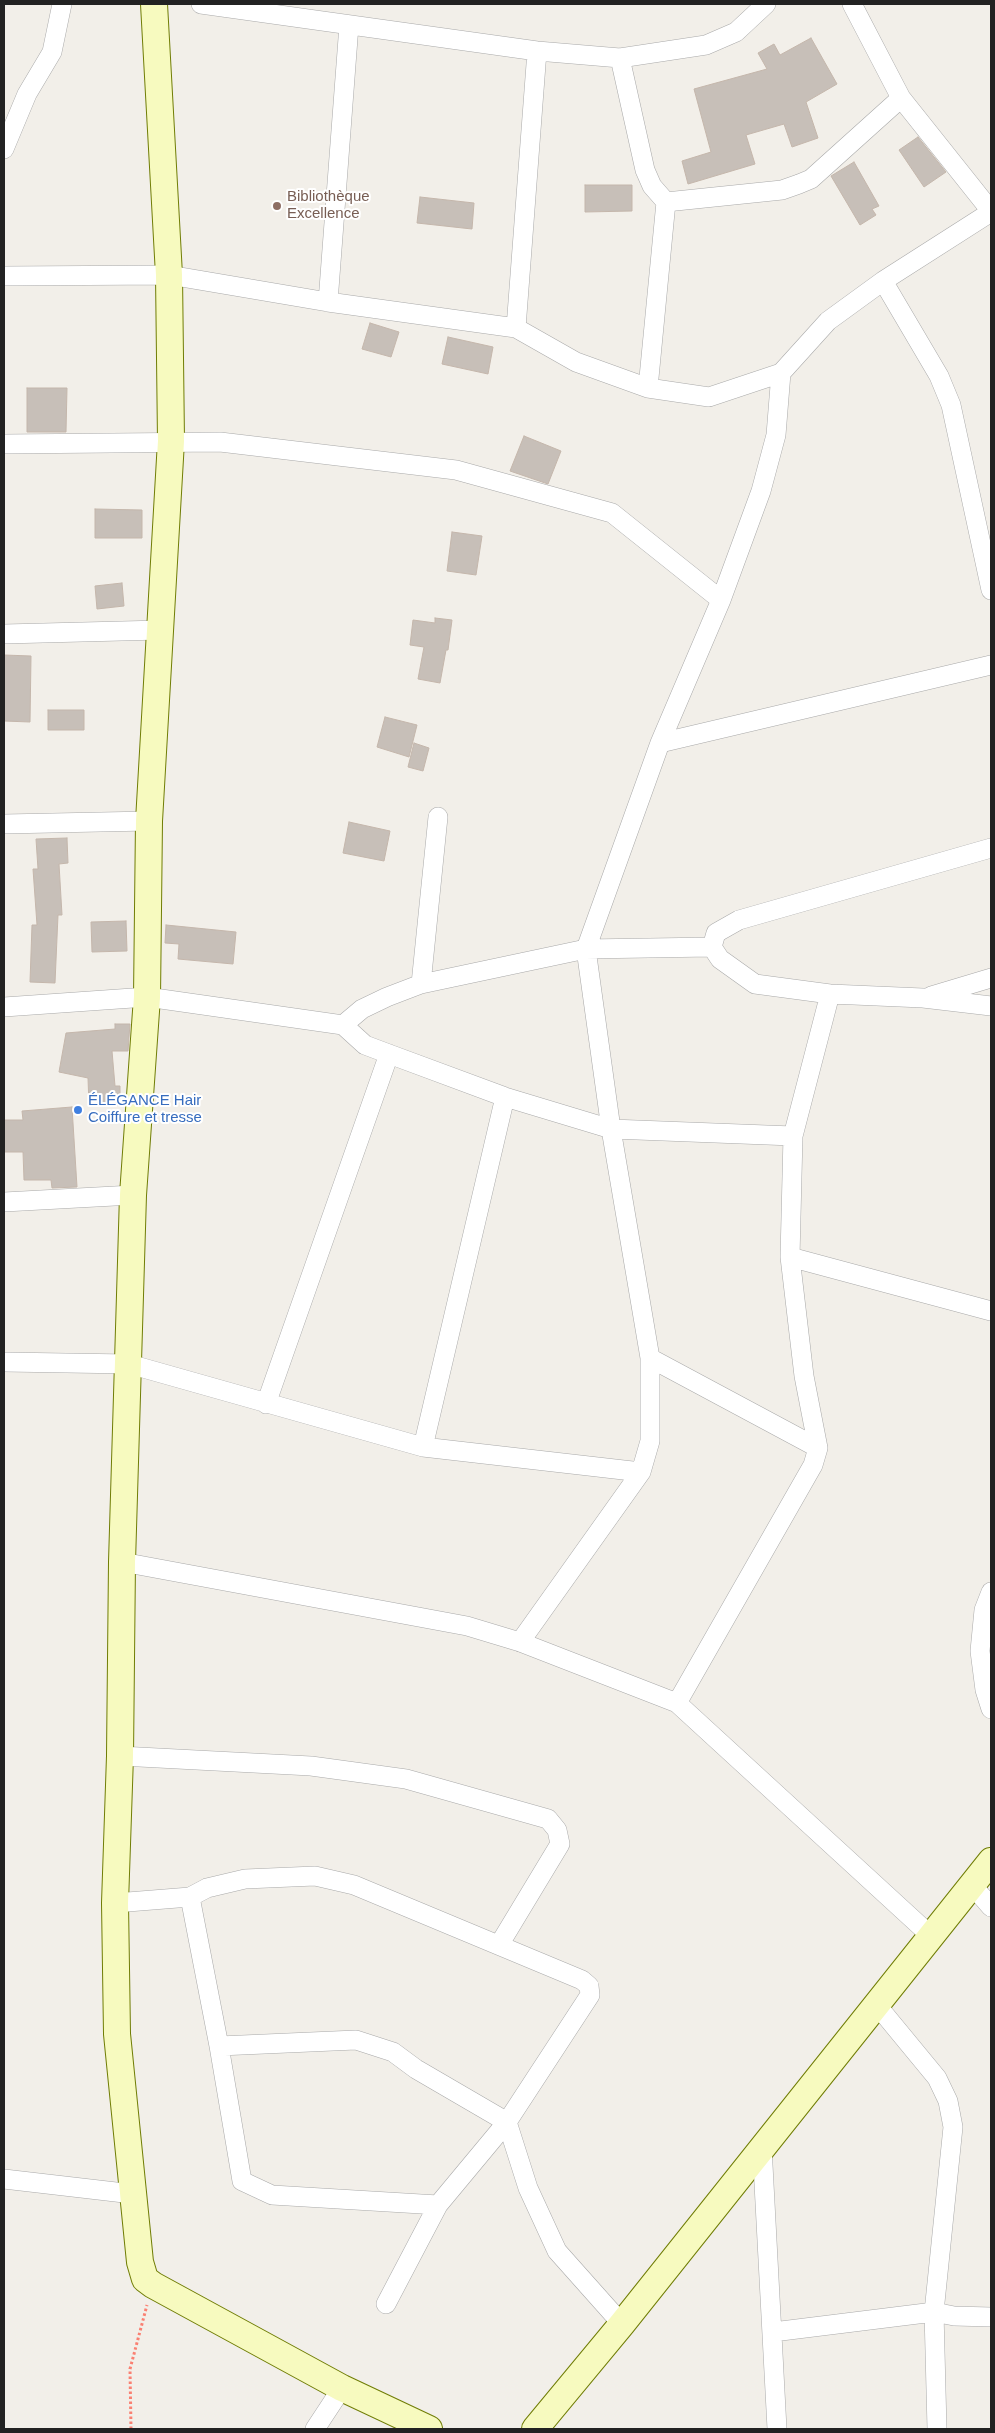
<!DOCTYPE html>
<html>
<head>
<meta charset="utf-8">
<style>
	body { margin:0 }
	#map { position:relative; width:995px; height:2433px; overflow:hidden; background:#f2efe9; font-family:Helvetica,sans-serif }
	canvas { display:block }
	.frame { position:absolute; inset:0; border:5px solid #222; pointer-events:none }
</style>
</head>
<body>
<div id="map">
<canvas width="995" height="2433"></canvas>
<div class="frame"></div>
</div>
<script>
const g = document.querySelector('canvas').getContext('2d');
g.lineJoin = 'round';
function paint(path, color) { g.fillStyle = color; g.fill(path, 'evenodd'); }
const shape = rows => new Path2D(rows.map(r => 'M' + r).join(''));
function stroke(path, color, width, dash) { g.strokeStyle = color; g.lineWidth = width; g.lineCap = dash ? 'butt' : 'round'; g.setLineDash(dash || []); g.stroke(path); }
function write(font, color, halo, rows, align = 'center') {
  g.font = font + ' Helvetica,sans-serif'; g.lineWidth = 4; g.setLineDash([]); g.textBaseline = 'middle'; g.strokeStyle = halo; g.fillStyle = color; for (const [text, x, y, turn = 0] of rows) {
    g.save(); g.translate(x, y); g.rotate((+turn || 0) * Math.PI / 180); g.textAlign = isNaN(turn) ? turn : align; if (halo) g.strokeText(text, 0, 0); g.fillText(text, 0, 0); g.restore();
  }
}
const building = shape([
	[811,38,837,84,806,102,818,138,792,147,784,124,746,135,755,164,688,184,682,161,711,152,694,89,767,69,758,53,774,44,780,55,811,38],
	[918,137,946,172,924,187,899,150,918,137],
	[854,162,879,206,872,209,876,215,860,225,831,176,854,162],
	[585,185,632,185,632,211,585,212,585,185],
	[420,197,474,203,472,229,417,223,420,197],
	[370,323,399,332,391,357,362,349,370,323],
	[448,337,493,347,488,374,442,364,448,337],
	[27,388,67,388,66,432,27,432,27,388],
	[524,436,561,451,548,484,510,471,524,436],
	[95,509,142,510,142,538,95,538,95,509],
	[452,532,482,536,476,575,447,571,452,532],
	[122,583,124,606,97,609,95,586,122,583],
	[435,618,452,620,448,650,446,650,440,683,418,679,424,647,410,645,413,620,435,623,435,618],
	[4,655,31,656,30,722,4,721,4,655],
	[48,710,84,710,84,730,48,730,48,710],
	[385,717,417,725,409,757,377,747,385,717],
	[414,743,429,748,423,771,408,767,414,743],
	[349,822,390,831,384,861,343,853,349,822],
	[67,838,68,863,59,864,62,915,58,915,55,983,30,982,32,925,37,925,33,869,38,869,36,839,67,838],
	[126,921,127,951,92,952,91,922,126,921],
	[166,925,236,932,233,964,178,959,179,944,165,943,166,925],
	[115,1024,130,1024,128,1051,112,1051,115,1086,120,1086,120,1105,89,1106,88,1078,59,1072,66,1033,115,1029,115,1024],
	[72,1107,77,1187,52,1188,51,1180,24,1180,23,1152,4,1152,4,1120,23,1120,22,1111,72,1107]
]);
const path = shape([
	[131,2429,130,2369,147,2305]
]);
const street = shape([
	[201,4,537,51,620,58,706,45,736,32,766,4],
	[852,4,901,98,991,211],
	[620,58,645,170,652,186,666,202,648,388],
	[4,149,27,94,52,52,62,4],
	[666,202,782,190,799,184,811,179,901,98],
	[4,276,169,275,328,302,516,328,576,362,648,388,709,397,781,373],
	[883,281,939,376,951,405,991,590],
	[328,302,349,25],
	[516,328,537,51],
	[4,444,220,442,456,470,612,513,721,600],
	[4,634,161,630],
	[660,743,991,665],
	[4,824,149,821],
	[991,848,739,920,716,933,712,947,720,959,755,984,830,994,923,998,991,1006],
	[421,984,438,817],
	[931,996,991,978],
	[4,1007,147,997,343,1025,362,1009,387,997,421,984,586,949,712,947],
	[343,1025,365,1045,389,1054,505,1097,611,1129,793,1136],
	[4,1202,133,1195],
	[790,1257,991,1311],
	[650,1358,818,1448],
	[4,1362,129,1364,423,1447,641,1472],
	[266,1404,389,1054],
	[423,1447,505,1097],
	[122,1562,467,1626,520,1642,677,1703,930,1935],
	[991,1592,984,1610,980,1651,985,1690,991,1709],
	[520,1642,641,1472,650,1441,650,1358,611,1129,586,949,660,743,721,600,761,491,776,435,781,373,828,321,883,281,991,212],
	[677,1703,813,1465,818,1448,804,1376,790,1257,793,1136,830,994],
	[120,1756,311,1766,406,1779,548,1819,557,1830,560,1844,499,1945],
	[972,1885,991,1907],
	[190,1897,219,2046,242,2181,272,2195,438,2205],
	[115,1903,190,1897,207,1888,245,1879,315,1876,354,1885,582,1980,589,1986,590,1995,507,2122,438,2205,386,2304],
	[876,2004,937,2078,948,2101,953,2127,934,2312,937,2429],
	[219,2046,356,2040,393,2052,416,2069,507,2122,528,2188,557,2251,622,2324],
	[762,2146,777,2429],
	[4,2179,133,2194],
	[773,2332,934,2312,954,2316,991,2317],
	[315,2429,342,2388]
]);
const secondary = shape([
	[154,4,169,275,171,441,149,821,147,997,133,1195,122,1562,120,1756,115,1903,117,2034,140,2262,145,2279,153,2285,342,2388,429,2429],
	[535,2429,622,2324,991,1861]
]);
const markers = [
	[277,206,5,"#8d6e63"],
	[78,1110,5,"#3f7fe0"]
];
const educationNames = [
	["Bibliothèque",287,197],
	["Excellence",287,214]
];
const shopNames = [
	["ÉLÉGANCE Hair",88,1101],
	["Coiffure et tresse",88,1118]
];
paint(building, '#c7bfb8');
stroke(building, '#c4b6ab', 1);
stroke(street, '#a9a9a9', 20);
stroke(secondary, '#707d05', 28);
stroke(path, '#fa8072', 3, [2.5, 2.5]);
stroke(street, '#fff', 19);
stroke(secondary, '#f7fabf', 26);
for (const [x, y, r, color] of markers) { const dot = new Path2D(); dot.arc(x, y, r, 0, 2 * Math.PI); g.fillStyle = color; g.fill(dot); stroke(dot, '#fff', 2); }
write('15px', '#785e54', '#fff', educationNames, 'left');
write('15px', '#366cbe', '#fff', shopNames, 'left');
</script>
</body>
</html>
